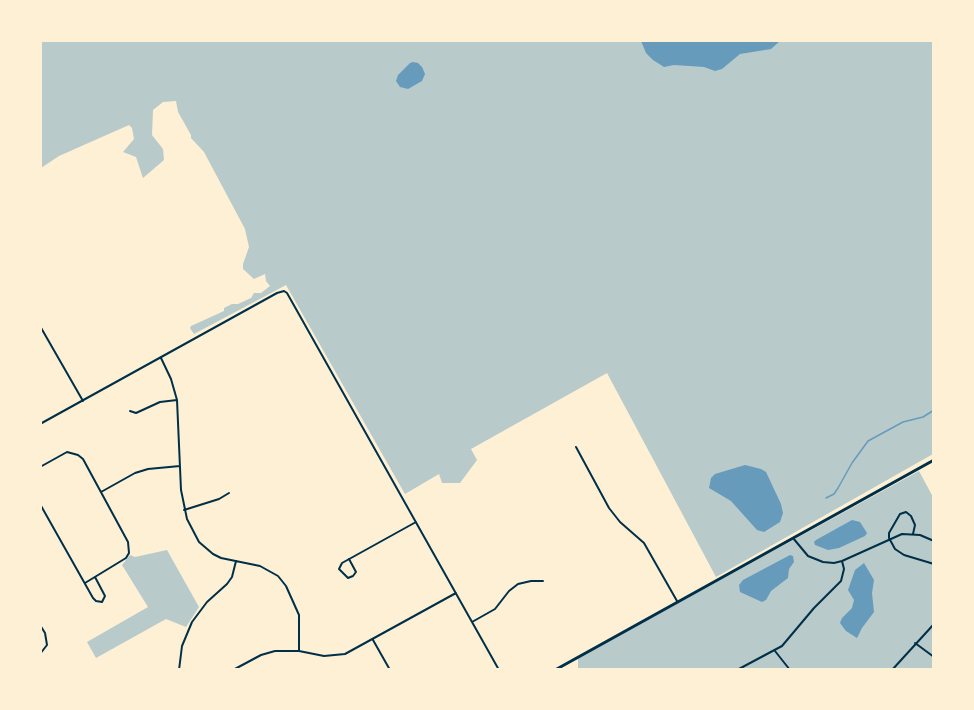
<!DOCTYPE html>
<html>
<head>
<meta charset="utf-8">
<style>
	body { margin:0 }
	#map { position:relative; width:974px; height:710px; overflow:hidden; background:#fdf0d5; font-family:"Fira Sans",sans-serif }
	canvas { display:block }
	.frame { position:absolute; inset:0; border:42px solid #fdf0d5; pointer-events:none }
</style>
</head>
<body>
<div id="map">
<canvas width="974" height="710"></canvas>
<div class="frame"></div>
</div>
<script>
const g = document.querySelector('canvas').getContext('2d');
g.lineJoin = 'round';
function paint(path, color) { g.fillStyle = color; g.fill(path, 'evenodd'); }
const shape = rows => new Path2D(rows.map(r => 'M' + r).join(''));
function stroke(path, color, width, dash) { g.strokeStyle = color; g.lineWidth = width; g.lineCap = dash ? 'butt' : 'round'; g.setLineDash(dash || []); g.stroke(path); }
const green = shape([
	[41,41,933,41,933,454,716,577,607,373,471,449,477,460,460,483,442,483,439,474,405,494,286,285,194,334,190,328,191,326,224,311,224,308,232,304,238,304,251,298,254,293,261,293,270,286,266,281,265,274,254,279,243,269,243,264,249,247,245,229,204,152,191,138,191,135,178,112,176,101,163,102,153,110,152,135,163,149,164,160,143,178,136,157,123,152,134,139,132,128,129,125,59,156,41,168],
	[919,471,933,497,933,669,578,670,578,658],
	[167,550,199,607,186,627,166,619,96,658,87,642,148,607,122,565,130,555,135,557]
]);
const water = shape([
	[641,41,641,40,780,41,771,49,740,54,722,69,715,71,704,67,674,65,664,67,653,60,646,53],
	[413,62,418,63,422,67,425,74,422,81,408,89,400,87,396,81,398,75,410,63],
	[745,465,761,469,766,472,781,504,783,513,780,522,764,532,757,530,731,501,709,488,711,478,715,474],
	[852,520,860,522,867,533,865,536,839,548,828,550,815,545,814,542,816,540],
	[790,555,793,556,794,562,789,569,788,578,771,591,766,600,762,602,740,592,739,585,743,580],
	[864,563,874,580,872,593,874,612,862,628,857,638,846,631,840,623,842,618,852,608,854,600,848,590,855,570]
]);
const stream = shape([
	[826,498,834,494,838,488,852,463,868,441,903,422,923,417,934,410]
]);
const minor = shape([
	[40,326,83,401],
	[161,358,171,379,177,400,181,490,187,519,199,542,213,554,221,558,260,566,278,576,286,586,299,615,299,651],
	[130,411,136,413,160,402,177,400],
	[40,424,277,293,284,291,287,293,499,670],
	[576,447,609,508,620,522,644,543,677,601],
	[40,467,67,452,78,455,83,459,128,542,129,553,126,558,85,583],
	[101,492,135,473,148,469,180,466],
	[40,504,93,598,96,601,102,602,105,596,95,577],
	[184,510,219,499,229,493],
	[913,534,915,525,911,516,906,512,900,514,889,533,889,538,895,549,904,555,934,564],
	[793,538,808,556,823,562,834,563,842,561,902,534,920,535,934,541],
	[349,559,356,572,353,576,348,578,339,569,342,563,416,522],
	[472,622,495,609,509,591,518,584,531,581,543,581],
	[40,625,45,633,47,645,40,654],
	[373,640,390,670],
	[915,643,934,657],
	[775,651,790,670],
	[179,670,182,646,192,622,207,602,227,584,232,577,236,561],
	[233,670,261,655,275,651,299,651,324,656,345,654,456,593],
	[737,670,782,646,814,608,841,581,844,569,842,561],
	[892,670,934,624]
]);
const secondary = shape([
	[555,670,934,460]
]);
paint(green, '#b9caca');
paint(water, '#669bbc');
stroke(stream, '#669bbc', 1.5);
stroke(minor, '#003049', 2);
stroke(secondary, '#003049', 3);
</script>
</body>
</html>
